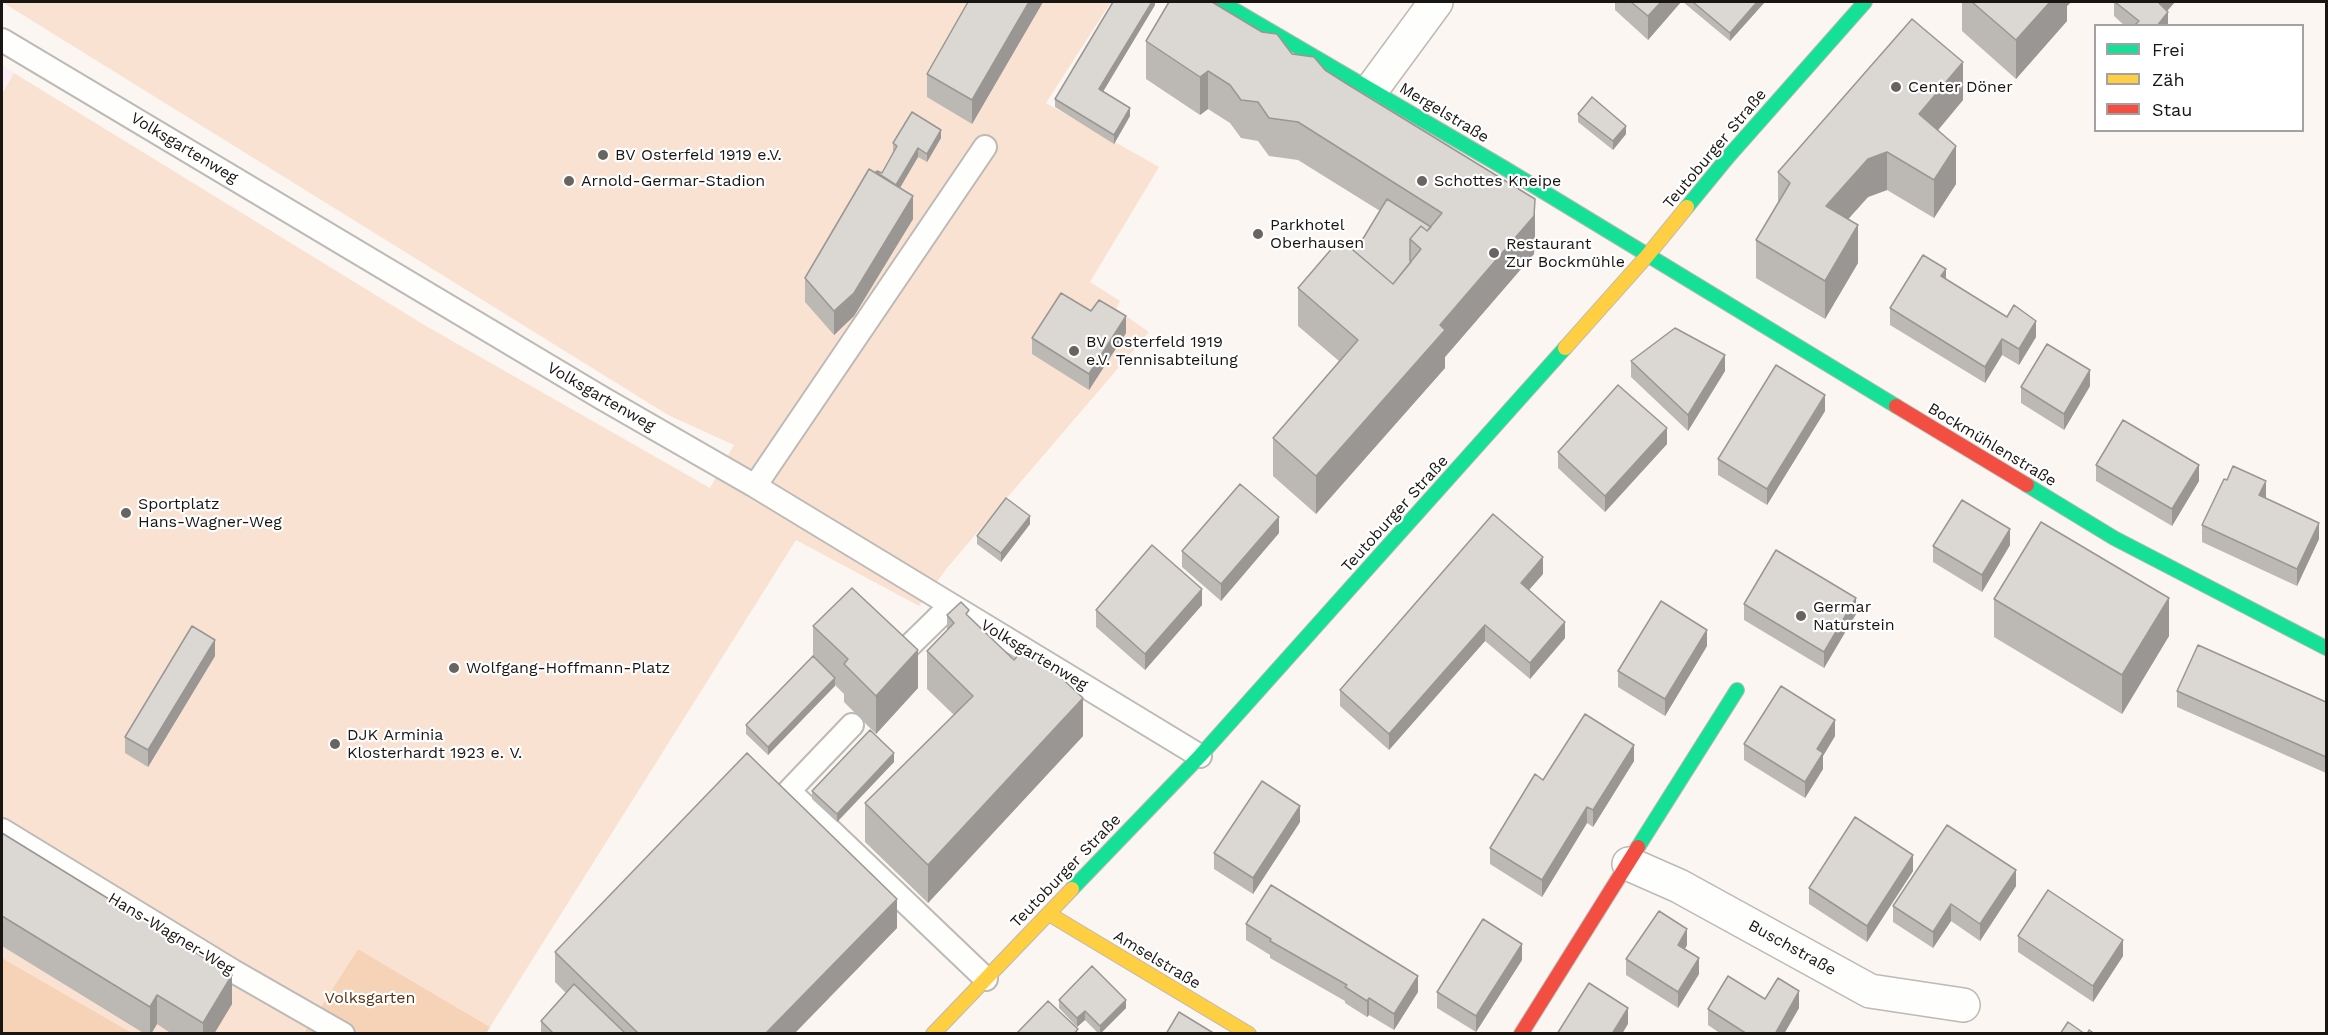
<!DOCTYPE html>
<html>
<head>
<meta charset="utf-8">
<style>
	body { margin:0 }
	#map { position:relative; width:2328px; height:1035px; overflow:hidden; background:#fbf6f1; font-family:"Work Sans",sans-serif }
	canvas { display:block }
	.frame { position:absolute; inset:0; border:3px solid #191513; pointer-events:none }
	.legend { position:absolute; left:2094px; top:24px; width:210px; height:108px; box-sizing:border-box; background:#fff; border:2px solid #a3a1a1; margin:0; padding:8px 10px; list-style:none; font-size:18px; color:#191513 }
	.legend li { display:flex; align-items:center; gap:12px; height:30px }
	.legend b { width:30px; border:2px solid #a3a1a1 }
</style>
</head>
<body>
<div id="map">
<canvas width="2328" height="1035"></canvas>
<div class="frame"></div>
<ul class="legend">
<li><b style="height:8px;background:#16e098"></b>Frei</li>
<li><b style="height:8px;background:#ffcf43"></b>Zäh</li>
<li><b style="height:8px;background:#f24e42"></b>Stau</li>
</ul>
</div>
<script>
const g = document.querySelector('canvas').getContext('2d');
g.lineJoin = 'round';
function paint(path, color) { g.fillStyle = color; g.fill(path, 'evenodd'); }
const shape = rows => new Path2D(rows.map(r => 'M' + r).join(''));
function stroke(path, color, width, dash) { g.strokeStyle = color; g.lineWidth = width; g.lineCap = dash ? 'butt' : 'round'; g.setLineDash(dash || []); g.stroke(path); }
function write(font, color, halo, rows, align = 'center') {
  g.font = font + ' "Work Sans",sans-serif'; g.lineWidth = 4.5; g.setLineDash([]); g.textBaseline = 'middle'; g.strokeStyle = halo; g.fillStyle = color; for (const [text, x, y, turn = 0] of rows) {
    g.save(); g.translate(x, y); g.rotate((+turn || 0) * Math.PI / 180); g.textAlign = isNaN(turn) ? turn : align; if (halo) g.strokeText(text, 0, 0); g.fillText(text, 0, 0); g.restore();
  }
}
const education = shape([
	[2,65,14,73,2,94]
]);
const green = shape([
	[2,2,1111,2,1046,103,1159,167,1090,282,1120,301,1116,309,1149,332,947,568,919,606,796,540,490,1027,358,949,303,1033,132,1033,2,958,2,94,14,73,426,326,710,488,734,445,668,415]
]);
const forest = shape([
	[358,949,490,1027,486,1034,303,1034],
	[2,958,132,1033,2,1033]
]);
const lane = shape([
	[2,40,602,398,755,486,1200,756],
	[755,486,985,147],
	[898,657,951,605],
	[852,725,789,791,986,979],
	[2,830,233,971,343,1034]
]);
const street = shape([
	[1372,89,1436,2],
	[1629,864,1679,886,1870,991,1963,1005]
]);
const fast = shape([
	[1221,2,1506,169,1896,406],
	[1687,207,1728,157,1865,2],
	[2027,485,2114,538,2326,648],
	[1638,847,1737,690],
	[1072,889,1200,756,1565,348]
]);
const slow = shape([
	[1565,348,1647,256,1687,207],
	[1049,914,1249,1034],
	[933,1034,1072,889]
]);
const jam = shape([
	[1896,406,2027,485],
	[1521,1034,1638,847]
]);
const wall = shape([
	[1043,2,972,124,927,97,927,74],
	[1155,2,1155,5,1103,92,1130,116,1114,144,1055,107,1055,99],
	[1615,2,1681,2,1648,40,1615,10],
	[1683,2,1764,2,1764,3,1730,41],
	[1962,2,2071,2,2067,6,2067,21,2016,79,1962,31],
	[2114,2,2175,2,2167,11,2168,26,2125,26,2114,16],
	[1146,41,1292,54,1325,70,1535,237,1534,254,1445,357,1445,368,1316,514,1273,476,1273,438,1339,361,1298,326,1298,288,1353,250,1364,237,1380,211,1298,160,1269,156,1258,141,1241,138,1230,123,1208,109,1200,115,1146,79],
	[1963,100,1938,130,1956,184,1934,218,1887,190,1868,197,1848,219,1858,263,1825,319,1756,278,1756,240,1778,203,1778,172],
	[1578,114,1626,134,1613,150,1578,122],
	[941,138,927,162,918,157,900,187,913,219,854,316,834,335,805,302,805,278,876,172,882,173,894,152,893,151,893,143],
	[1946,279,2036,337,2019,365,2002,355,1985,383,1890,325,1890,308],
	[1126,333,1089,390,1032,354,1032,338],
	[1631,361,1725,371,1688,431,1631,377],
	[2090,386,2064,430,2021,403,2021,387],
	[1825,411,1767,505,1718,475,1718,459],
	[1667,444,1605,512,1558,468,1558,452],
	[2096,465,2199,481,2172,526,2096,481],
	[2265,498,2319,539,2297,586,2202,542,2202,525],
	[1030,524,1001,562,977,544,977,536],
	[1279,533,1221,601,1182,567,1182,551],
	[2010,545,1982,592,1933,562,1933,546],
	[1543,574,1529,590,1565,638,1530,679,1485,641,1389,750,1340,706,1340,690],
	[1994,599,2169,636,2122,714,1994,637],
	[1744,604,1856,614,1824,668,1744,620],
	[1202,605,1145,670,1096,627,1096,610],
	[947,615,969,617,1083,736,928,903,865,842,865,803,954,715,927,689,927,651,947,630],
	[813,626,918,688,876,734,844,702,844,694,835,685,768,755,746,734,746,725,813,656],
	[1707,646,1665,716,1618,687,1618,671],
	[215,656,148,767,125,753,125,737],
	[2177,691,2326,702,2326,773,2177,707],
	[1835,736,1823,756,1823,769,1805,798,1744,760,1744,744],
	[1634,761,1593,827,1587,823,1542,897,1490,864,1490,848,1543,780],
	[894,762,837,822,812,799,812,791],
	[1300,822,1253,894,1214,869,1214,853],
	[2,833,232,1004,214,1034,172,1034,157,1024,151,1034,145,1034,2,946],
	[1913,871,1867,942,1809,904,1809,888],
	[2016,886,1980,941,1951,921,1933,948,1893,922,1893,906],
	[1246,924,1418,992,1394,1030,1369,1015,1367,1017,1345,1003,1345,1001,1270,958,1270,955,1246,940],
	[897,928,794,1034,541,1034,541,1021,566,993,555,982,555,952],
	[2018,936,2123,956,2093,1002,2018,952],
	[1687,945,1685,949,1699,974,1678,1008,1626,975,1626,959],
	[1522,960,1476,1032,1437,1008,1437,992],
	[1765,999,1799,1008,1784,1034,1721,1034,1708,1025,1708,1009],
	[1059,1000,1126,1008,1100,1034,1099,1034,1085,1020,1077,1027,1059,1008]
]);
const shadedWall = shape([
	[1029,2,1043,2,972,124,972,100],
	[1152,2,1155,2,1155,5,1099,98,1099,89],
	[1661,2,1681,2,1648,40,1648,16],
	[1757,2,1764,2,1764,3,1730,41,1730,33],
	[2050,2,2071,2,2067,6,2067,21,2016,79,2016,40],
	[2161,2,2175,2,2159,20,2159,3],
	[2168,12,2168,26,2157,26],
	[1963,62,1963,100,1919,153,1919,114],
	[1208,71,1208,109,1200,115,1200,77],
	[1130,108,1130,116,1114,144,1114,135],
	[1626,126,1626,134,1613,150,1613,141],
	[941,130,941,138,927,162,927,154],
	[1956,146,1956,184,1934,218,1934,180],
	[918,148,918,157,890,205,890,196],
	[1887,152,1887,190,1868,197,1826,244,1826,206,1868,159],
	[913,196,913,219,854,316,834,335,834,311],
	[1535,199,1535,237,1534,254,1445,357,1445,368,1316,514,1316,476,1440,325],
	[1858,225,1858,263,1825,319,1825,281],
	[1946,269,1946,285,1941,276],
	[1126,316,1126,333,1089,390,1089,374],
	[2036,321,2036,337,2019,365,2019,349],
	[2002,339,2002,355,1985,383,1985,367],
	[1725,355,1725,371,1688,431,1688,415],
	[2090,370,2090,386,2064,430,2064,414],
	[1825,395,1825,411,1767,505,1767,489],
	[1667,428,1667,444,1605,512,1605,496],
	[2199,465,2199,481,2172,526,2172,509],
	[2266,481,2266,498,2259,511,2259,495],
	[1030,516,1030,524,1001,562,1001,553],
	[1279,517,1279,533,1221,601,1221,584],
	[2319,523,2319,539,2297,586,2297,569],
	[2010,529,2010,545,1982,592,1982,575],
	[1543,557,1543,574,1521,599,1521,583],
	[1202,589,1202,605,1145,670,1145,654],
	[1856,598,1856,614,1824,668,1824,652],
	[2169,598,2169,636,2122,714,2122,675],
	[1565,622,1565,638,1530,679,1530,663],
	[1485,625,1485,641,1389,750,1389,734],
	[1707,630,1707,646,1665,716,1665,699],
	[215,640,215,656,148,767,148,750],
	[918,650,918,688,876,734,876,696],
	[835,678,835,686,768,755,768,747],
	[1083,698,1083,736,928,903,928,865],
	[1835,720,1835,736,1823,756,1823,769,1805,798,1805,782,1817,749],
	[1634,745,1634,761,1593,827,1593,810],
	[894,753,894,762,837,822,837,814],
	[1300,806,1300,822,1253,894,1253,878],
	[1587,807,1587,823,1542,897,1542,880],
	[1913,855,1913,871,1867,942,1867,926],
	[2016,870,2016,886,1980,941,1980,924],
	[897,899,897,928,794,1034,765,1034],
	[1951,904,1951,921,1933,948,1933,932],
	[1687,929,1687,945,1678,961,1678,945],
	[2123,940,2123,956,2093,1002,2093,986],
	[1522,944,1522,960,1476,1032,1476,1016],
	[1699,958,1699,974,1678,1008,1678,992],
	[232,975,232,1004,214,1034,203,1034,203,1023],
	[1418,976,1418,992,1394,1030,1394,1014],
	[1799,991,1799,1008,1784,1034,1775,1034],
	[157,995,157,1024,151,1034,150,1034,150,1007],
	[1369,998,1369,1015,1367,1017,1367,1001],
	[1126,1000,1126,1008,1100,1034,1100,1026],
	[1628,1008,1628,1024,1622,1034,1612,1034],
	[1085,1011,1085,1020,1077,1027,1077,1018]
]);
const building = shape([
	[968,2,1029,2,972,100,927,74,968,2],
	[1113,2,1152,2,1099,89,1130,108,1114,135,1055,99,1113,2],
	[1169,2,1212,2,1262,32,1277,34,1292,54,1314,57,1325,70,1347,84,1535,199,1534,216,1440,325,1445,330,1316,476,1273,438,1358,340,1298,288,1340,239,1393,284,1421,249,1410,239,1421,226,1427,231,1442,213,1298,122,1269,118,1258,102,1241,100,1230,85,1208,71,1200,77,1146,41,1169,2],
	[1631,2,1661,2,1648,16,1631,2],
	[1693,2,1757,2,1730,33,1693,2],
	[1972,2,2050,2,2016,40,1972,2],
	[2115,2,2161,2,2159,3,2168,12,2157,26,2134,26,2139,21,2115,2],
	[1912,19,1963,62,1919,114,1956,146,1934,180,1887,152,1868,159,1826,206,1858,225,1825,281,1756,240,1790,183,1778,172,1912,19],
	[1592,97,1626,126,1613,141,1578,114,1592,97],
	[912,112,941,130,927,154,918,148,896,185,876,172,877,171,882,173,897,146,893,143,912,112],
	[869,169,913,196,854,293,834,311,805,278,869,169],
	[1387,199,1431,227,1427,231,1421,226,1410,239,1410,261,1411,262,1393,284,1353,250,1364,237,1387,199],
	[1923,255,1946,269,1941,276,2007,317,2014,305,2036,321,2019,349,2002,339,1985,367,1890,308,1923,255],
	[1061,293,1091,311,1099,300,1126,316,1089,374,1032,338,1061,293],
	[1675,328,1725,355,1688,415,1631,361,1675,328],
	[2047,344,2090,370,2064,414,2021,387,2047,344],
	[1776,365,1825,395,1767,489,1718,459,1776,365],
	[1618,385,1667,428,1605,496,1558,452,1618,385],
	[2123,420,2199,465,2172,509,2096,465,2123,420],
	[2233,466,2266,481,2259,495,2319,523,2297,569,2202,525,2224,479,2227,480,2233,466],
	[1240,484,1279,517,1221,584,1182,551,1240,484],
	[1006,498,1030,516,1001,553,977,536,1006,498],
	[1962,500,2010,529,1982,575,1933,546,1962,500],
	[1493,514,1543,557,1521,583,1565,622,1530,663,1485,625,1389,734,1340,690,1493,514],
	[2041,522,2169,598,2122,675,1994,599,2041,522],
	[1152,545,1202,589,1145,654,1096,610,1152,545],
	[1776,550,1856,598,1824,652,1744,604,1776,550],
	[852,588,918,650,876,696,844,664,848,659,813,626,852,588],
	[1661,601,1707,630,1665,699,1618,671,1661,601],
	[961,602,969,610,966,614,1014,660,1026,645,1083,698,928,865,865,803,973,696,927,651,954,623,947,615,961,602],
	[192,626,215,640,148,750,125,737,192,626],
	[2198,645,2326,702,2326,757,2177,691,2198,645],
	[813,656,835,678,768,747,746,725,813,656],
	[1781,686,1835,720,1817,749,1823,753,1805,782,1744,744,1781,686],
	[1585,714,1634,745,1593,810,1587,807,1542,880,1490,848,1535,774,1543,780,1585,714],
	[870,730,894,753,837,814,812,791,870,730],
	[747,753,897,899,765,1034,639,1034,555,952,747,753],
	[1262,781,1300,806,1253,878,1214,853,1262,781],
	[1855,817,1913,855,1867,926,1809,888,1855,817],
	[1947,825,2016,870,1980,924,1951,904,1933,932,1893,906,1947,825],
	[2,833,232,975,203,1023,157,995,150,1007,2,916,2,833],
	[1271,885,1418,976,1394,1014,1369,998,1367,1001,1345,987,1347,985,1270,941,1271,939,1246,924,1271,885],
	[2048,890,2123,940,2093,986,2018,936,2048,890],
	[1659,911,1687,929,1678,945,1699,958,1678,992,1626,959,1659,911],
	[1483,919,1522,944,1476,1016,1437,992,1483,919],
	[1092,966,1126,1000,1100,1026,1085,1011,1077,1018,1059,1000,1092,966],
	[1728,976,1765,999,1778,978,1799,991,1775,1034,1747,1034,1708,1009,1728,976],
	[1589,983,1628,1008,1612,1034,1557,1034,1589,983],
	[574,984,626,1034,554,1034,541,1021,574,984],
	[1048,1001,1078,1029,1074,1034,1016,1034,1048,1001],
	[1179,1012,1215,1034,1166,1034,1179,1012],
	[2068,1022,2085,1034,2060,1034,2068,1022],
	[2089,1030,2095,1034,2087,1034,2089,1030]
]);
const markers = [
	[1896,87,6,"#686461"],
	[603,155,6,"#686461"],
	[569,181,6,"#686461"],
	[1422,181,6,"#686461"],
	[1258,234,6,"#686461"],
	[1494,253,6,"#686461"],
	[1074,351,6,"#686461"],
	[126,513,6,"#686461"],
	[1801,616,6,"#686461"],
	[454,668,6,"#686461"],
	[335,744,6,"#686461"]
];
const poiNames = [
	["Center Döner",1908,87],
	["BV Osterfeld 1919 e.V.",615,155],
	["Arnold-Germar-Stadion",581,181],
	["Schottes Kneipe",1434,181],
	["Parkhotel",1270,225],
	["Oberhausen",1270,243],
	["Restaurant",1506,244],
	["Zur Bockmühle",1506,262],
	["BV Osterfeld 1919",1086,342],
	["e.V. Tennisabteilung",1086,360],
	["Sportplatz",138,504],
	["Hans-Wagner-Weg",138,522],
	["Germar",1813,607],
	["Naturstein",1813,625],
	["Wolfgang-Hoffmann-Platz",466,668],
	["DJK Arminia",347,735],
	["Klosterhardt 1923 e. V.",347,753]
];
const streetNames = [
	["Mergelstraße",1444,113,31],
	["Volksgartenweg",184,148,31],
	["Teutoburger Straße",1715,149,-50],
	["Volksgartenweg",601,397,30],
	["Bockmühlenstraße",1992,445,31],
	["Teutoburger Straße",1395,514,-48],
	["Volksgartenweg",1034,655,31],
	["Teutoburger Straße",1066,871,-46],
	["Hans-Wagner-Weg",171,934,31],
	["Buschstraße",1792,948,29],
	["Amselstraße",1157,960,31]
];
const parkNames = [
	["Volksgarten",370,998]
];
paint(education, '#faedf4');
paint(green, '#f9e2d2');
paint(forest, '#f6d2b7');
stroke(lane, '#bdb9b5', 26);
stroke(street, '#bdb9b5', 36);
stroke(fast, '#bdb9b5', 16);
stroke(slow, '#bdb9b5', 16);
stroke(jam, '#bdb9b5', 16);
stroke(lane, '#fefefd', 22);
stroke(street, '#fefefd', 33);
stroke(fast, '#16e098', 14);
stroke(slow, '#ffcf43', 14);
stroke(jam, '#f24e42', 14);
paint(wall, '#bcb9b5');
paint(shadedWall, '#999694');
paint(building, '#dbd7d3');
stroke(building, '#999694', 1.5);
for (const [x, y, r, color] of markers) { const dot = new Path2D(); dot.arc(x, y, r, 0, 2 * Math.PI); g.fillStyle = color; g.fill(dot); stroke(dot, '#fff', 2); }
write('16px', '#191513', '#fff', poiNames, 'left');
write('16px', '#191513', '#fff', streetNames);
write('16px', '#5b3312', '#fff', parkNames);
</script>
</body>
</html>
